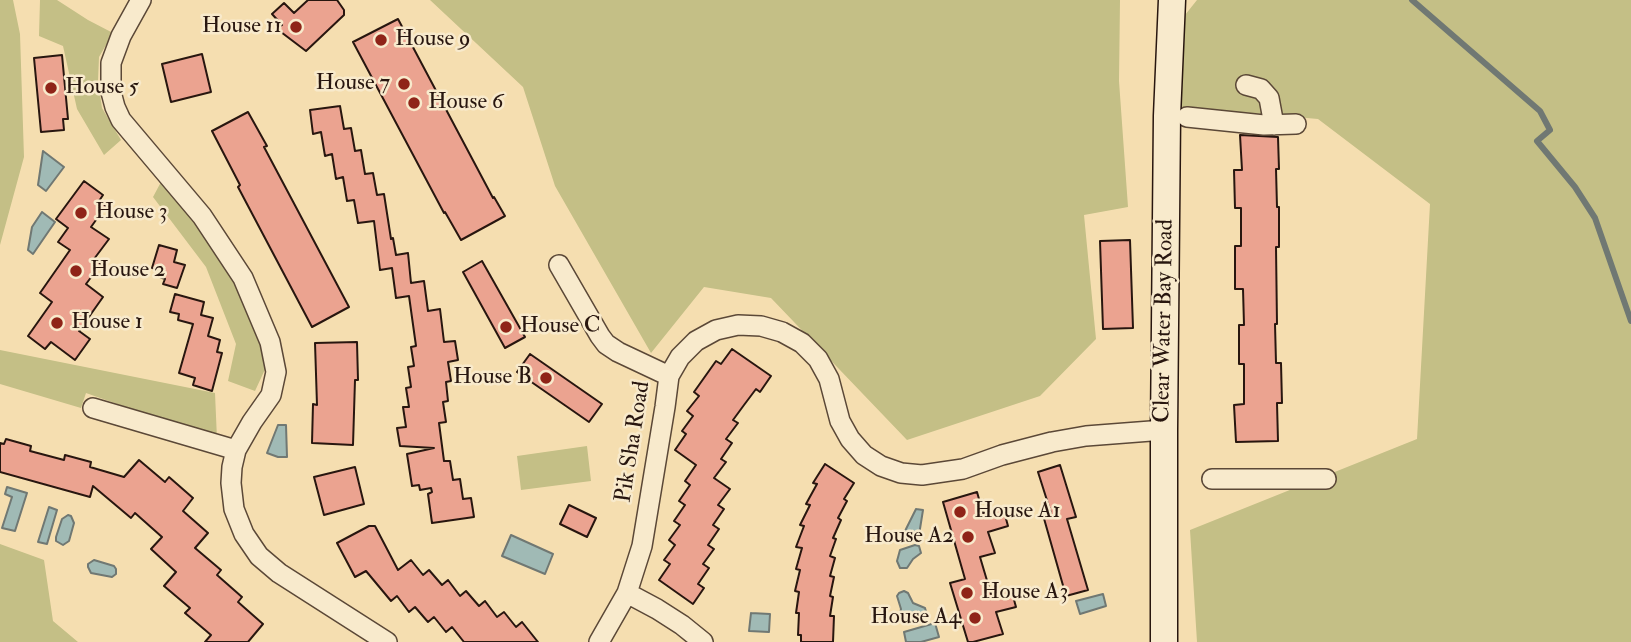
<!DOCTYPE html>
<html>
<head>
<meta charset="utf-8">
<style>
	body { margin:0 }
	canvas { display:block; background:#f5deb0 }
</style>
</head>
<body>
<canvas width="1631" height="642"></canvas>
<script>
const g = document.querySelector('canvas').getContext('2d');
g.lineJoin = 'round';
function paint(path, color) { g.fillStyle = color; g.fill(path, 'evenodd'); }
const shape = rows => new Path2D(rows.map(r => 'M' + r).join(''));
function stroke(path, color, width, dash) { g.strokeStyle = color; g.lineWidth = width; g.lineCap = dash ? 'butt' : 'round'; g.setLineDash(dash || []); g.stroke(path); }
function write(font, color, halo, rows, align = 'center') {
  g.font = font + ' "IM FELL Double Pica",serif'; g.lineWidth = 5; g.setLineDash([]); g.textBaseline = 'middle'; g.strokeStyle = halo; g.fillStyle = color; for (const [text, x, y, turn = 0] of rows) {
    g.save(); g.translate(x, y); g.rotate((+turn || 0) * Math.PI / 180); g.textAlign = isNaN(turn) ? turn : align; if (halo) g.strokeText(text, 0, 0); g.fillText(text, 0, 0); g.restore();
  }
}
const green = shape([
	[0,0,13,0,20,34,24,157,0,245],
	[40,0,57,0,88,20,113,33,99,57,98,81,102,108,121,140,104,155,77,109,63,46,39,36],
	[430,0,1120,0,1119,81,1128,207,1084,215,1096,339,1040,396,907,440,771,298,704,287,651,353,555,186,523,87],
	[1197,0,1631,0,1631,642,1197,642,1190,530,1417,439,1430,204,1318,119,1171,106,1181,20],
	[161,182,201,228,236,278,257,331,267,365,255,391,228,381,236,344,206,267,153,197],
	[0,350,215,393,217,439,86,393,81,408,0,384],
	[587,446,591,481,521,490,517,456],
	[0,544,44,560,53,621,78,642,0,642]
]);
const water = shape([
	[43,151,64,167,46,191,38,185,43,151],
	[42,212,55,222,33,254,28,250,32,227,42,212],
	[278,425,286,425,287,457,278,457,267,453,278,425],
	[7,487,27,493,15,531,2,528,12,497,5,494,7,487],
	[49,507,57,510,47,544,38,542,49,507],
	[916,509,923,510,919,535,908,541,906,541,903,535,916,509],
	[68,515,71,516,74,523,69,541,63,545,56,541,56,537,62,519,68,515],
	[511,535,553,554,545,574,502,556,511,535],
	[915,545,919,546,921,553,913,559,907,568,900,568,897,561,900,550,915,545],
	[94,560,114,566,116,569,116,574,112,577,91,573,88,567,88,564,94,560],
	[904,591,908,593,913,603,925,608,927,615,924,619,913,620,907,623,900,621,899,618,901,609,897,596,899,593,904,591],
	[1103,594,1106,606,1080,614,1076,601,1103,594],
	[751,613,770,614,769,632,749,631,751,613],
	[935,623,939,637,921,642,906,642,904,632,935,623]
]);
const stream = shape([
	[1412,0,1540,111,1550,130,1537,141,1575,187,1595,218,1631,321]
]);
const building = shape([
	[308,0,337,0,344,10,344,15,306,51,277,29,282,25,272,14,284,3,294,13,308,0],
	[398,19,493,198,494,197,505,216,461,240,445,212,444,213,353,42,398,19],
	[202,54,211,92,171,102,162,64,202,54],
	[62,55,68,119,63,119,64,130,41,132,34,58,62,55],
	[340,106,344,129,351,128,355,151,361,150,365,174,373,173,377,195,384,194,391,239,393,238,396,255,408,253,411,283,424,281,428,311,440,309,444,342,455,341,458,360,448,362,451,381,446,382,448,401,443,402,446,422,439,423,444,461,450,461,453,480,460,479,463,499,471,498,474,517,432,523,428,494,432,492,431,488,420,490,419,485,412,486,407,454,434,448,400,446,397,428,406,427,403,407,409,407,406,388,411,387,408,367,414,366,411,347,416,346,409,296,396,298,392,268,380,270,374,221,358,223,354,200,347,201,343,177,336,179,332,154,325,156,321,132,313,134,310,110,340,106],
	[248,112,267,146,264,147,349,307,312,327,238,187,240,185,212,131,248,112],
	[1240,135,1278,137,1279,169,1276,169,1277,207,1279,207,1279,247,1276,247,1277,324,1275,324,1276,363,1281,363,1282,403,1277,403,1278,441,1236,442,1234,405,1244,404,1244,364,1239,364,1239,325,1244,325,1243,289,1235,289,1235,246,1241,246,1241,208,1235,208,1234,170,1242,170,1240,135],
	[84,181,103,195,99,201,106,206,91,227,109,239,94,259,101,264,86,284,103,297,79,331,90,339,75,360,51,342,45,349,28,336,52,302,40,293,70,250,58,242,68,228,56,219,84,181],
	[1130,240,1133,328,1103,329,1100,241,1130,240],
	[159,245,177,250,174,262,185,265,177,288,163,284,165,279,157,276,159,270,152,268,159,245],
	[482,261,525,337,505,348,463,272,482,261],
	[175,294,204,302,201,315,213,318,208,336,220,340,217,352,222,353,212,391,193,385,195,378,179,373,193,324,178,320,179,314,170,312,175,294],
	[357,342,358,380,355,380,353,445,312,443,313,404,317,405,315,343,357,342],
	[732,349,771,376,760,392,756,389,744,405,733,420,738,423,726,439,732,443,721,459,726,462,714,478,730,489,718,505,724,509,713,525,719,529,708,545,714,549,703,564,709,568,698,584,704,588,693,604,659,580,670,564,664,560,675,545,669,540,680,525,674,521,685,505,679,501,690,485,685,481,696,465,675,450,686,434,682,431,693,416,687,411,699,396,694,392,716,361,721,364,732,349],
	[530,354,602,404,589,422,517,372,530,354],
	[6,439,31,446,30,451,64,460,65,455,91,462,90,467,124,477,139,460,165,482,169,477,193,498,183,511,208,533,195,548,221,570,217,575,242,597,238,602,263,624,248,642,205,642,211,635,185,613,190,608,164,586,176,572,151,549,162,537,135,513,131,518,93,486,90,497,0,472,0,443,4,444,6,439],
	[825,464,854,483,844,499,847,501,838,518,841,520,833,538,836,539,830,556,835,558,830,576,834,577,830,596,833,597,830,616,834,616,833,642,801,642,801,635,798,635,799,613,796,613,799,592,795,591,800,570,796,569,802,548,796,547,804,526,800,525,810,505,806,504,817,484,813,483,825,464],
	[1060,465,1076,517,1067,519,1088,590,1066,596,1043,515,1051,513,1038,472,1060,465],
	[355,467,364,504,324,515,314,477,355,467],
	[977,492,983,513,1003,508,1008,526,988,532,995,553,980,557,991,594,1011,589,1016,607,996,612,1003,634,973,642,968,642,950,583,965,579,943,502,977,492],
	[569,505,596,518,587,537,560,524,569,505],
	[369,526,375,526,398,570,411,560,423,575,429,570,442,585,448,580,460,596,466,591,479,606,485,601,497,617,504,612,516,627,522,622,538,642,464,642,452,627,446,632,434,617,428,622,415,607,409,612,397,596,391,601,366,571,355,577,337,543,369,526]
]);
const minor = shape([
	[141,0,121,36,111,63,111,92,115,107,121,120,202,216,243,278,270,342,276,372,271,395,252,422,236,450,232,467,231,483,234,509,244,534,259,556,279,573,387,642],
	[1246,85,1261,89,1269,98,1274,125],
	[1187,117,1264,125,1296,124],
	[559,265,600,336,606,344,618,352,669,376],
	[93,408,236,450],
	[1212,479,1326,479],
	[627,593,657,609,682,625,703,642],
	[599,642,627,593,642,546,665,407,669,376,680,357,696,341,716,330,738,325,761,326,782,332,802,343,818,359,829,379,840,421,850,439,864,455,881,466,901,473,922,475,963,469,1002,455,1052,442,1086,436,1164,430]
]);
const secondary = shape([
	[1164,642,1164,430,1167,116,1172,0]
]);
const markers = [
	[296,27,7,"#8f2418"],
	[381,40,7,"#8f2418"],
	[404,84,7,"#8f2418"],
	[51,88,7,"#8f2418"],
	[414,103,7,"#8f2418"],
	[81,213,7,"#8f2418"],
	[76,271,7,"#8f2418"],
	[57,323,7,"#8f2418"],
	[506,327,7,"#8f2418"],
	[546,378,7,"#8f2418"],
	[960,512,7,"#8f2418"],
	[968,537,7,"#8f2418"],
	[967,593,7,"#8f2418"],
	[975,618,7,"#8f2418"]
];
const poiNames = [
	["House 11",282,27,"right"],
	["House 9",395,40],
	["House 7",390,84,"right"],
	["House 5",65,88],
	["House 6",428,103],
	["House 3",95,213],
	["House 2",90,271],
	["House 1",71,323],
	["House C",520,327],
	["House B",532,378,"right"],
	["House A1",974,512],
	["House A2",954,537,"right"],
	["House A3",981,593],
	["House A4",961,618,"right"]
];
const streetNames = [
	["Clear Water Bay Road",1165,321,-89],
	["Pik Sha Road",634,442,-81]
];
paint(green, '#c4bf86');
paint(water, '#a0bab5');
stroke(water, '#707873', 2);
stroke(stream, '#707873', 6);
paint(building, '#eba390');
stroke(building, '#28160f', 2);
stroke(minor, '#5b4837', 22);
stroke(secondary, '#28160f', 29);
stroke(minor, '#f8eacc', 19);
stroke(secondary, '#f8eacc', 26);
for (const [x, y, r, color] of markers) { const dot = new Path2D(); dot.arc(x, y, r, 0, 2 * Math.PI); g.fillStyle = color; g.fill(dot); stroke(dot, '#f8eacc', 2.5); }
write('23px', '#28160f', '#f8eacc', poiNames, 'left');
write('23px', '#28160f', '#f8eacc', streetNames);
</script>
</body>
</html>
